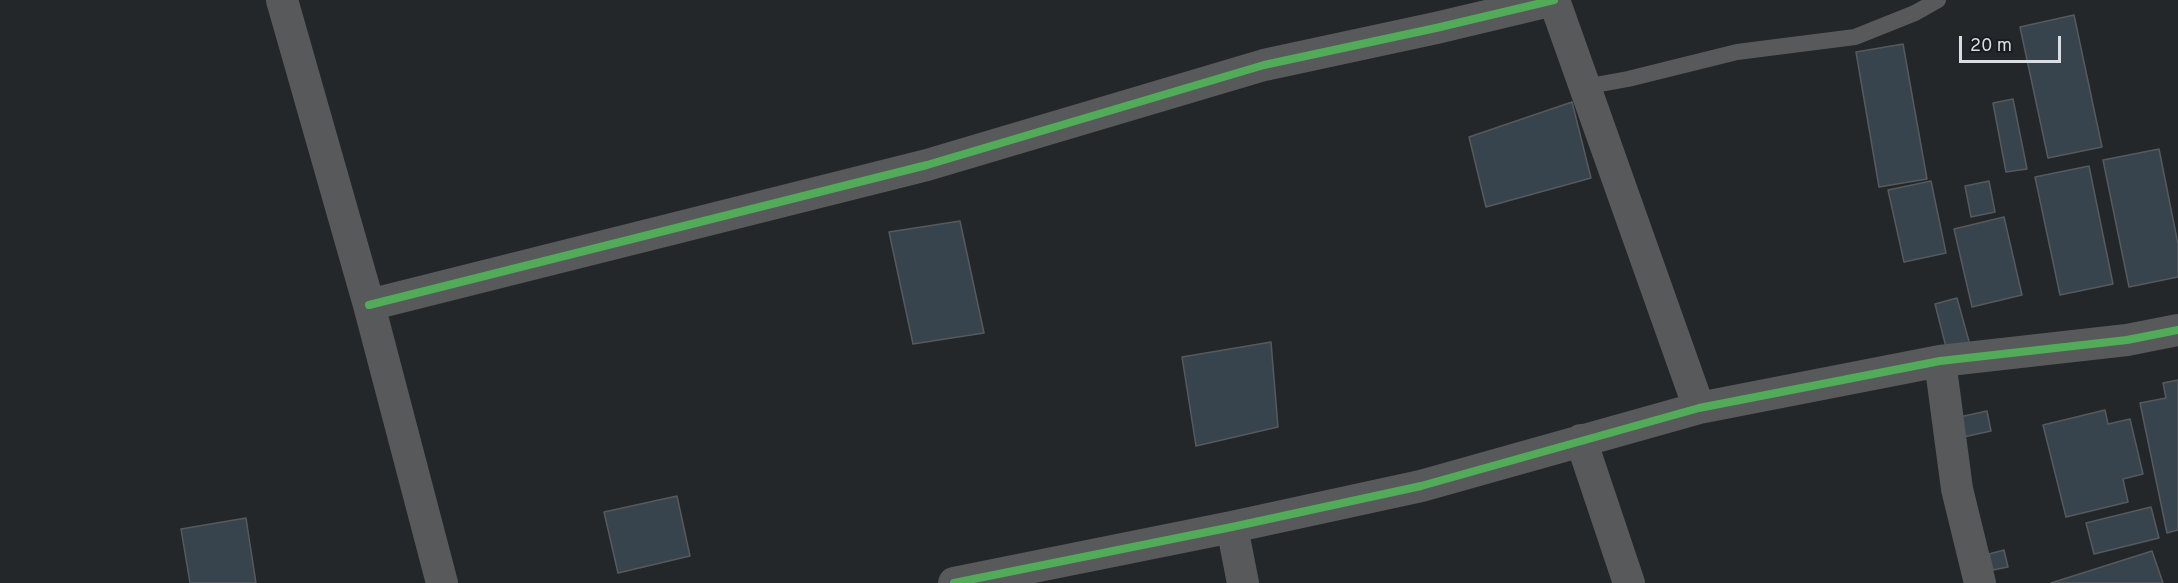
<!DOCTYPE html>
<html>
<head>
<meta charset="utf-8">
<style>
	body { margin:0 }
	#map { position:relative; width:2178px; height:583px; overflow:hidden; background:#242729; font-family:Overpass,sans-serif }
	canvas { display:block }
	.scale { position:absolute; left:1959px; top:36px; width:102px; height:27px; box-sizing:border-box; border:3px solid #dadde1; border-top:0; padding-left:8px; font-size:18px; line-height:21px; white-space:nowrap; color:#dadde1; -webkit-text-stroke:4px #181d22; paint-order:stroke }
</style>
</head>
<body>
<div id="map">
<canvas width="2178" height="583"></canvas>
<div class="scale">20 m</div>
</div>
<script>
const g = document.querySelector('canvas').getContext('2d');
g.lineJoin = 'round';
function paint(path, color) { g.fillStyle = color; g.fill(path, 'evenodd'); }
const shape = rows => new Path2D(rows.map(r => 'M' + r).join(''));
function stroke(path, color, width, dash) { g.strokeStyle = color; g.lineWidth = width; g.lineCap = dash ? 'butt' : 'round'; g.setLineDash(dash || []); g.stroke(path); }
const building = shape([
	[2074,15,2102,147,2048,158,2020,27,2074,15],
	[1903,44,1927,179,1879,187,1856,52,1903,44],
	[2013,99,2027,169,2006,172,1993,103,2013,99],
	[1572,102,1591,178,1486,207,1469,137,1572,102],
	[2159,149,2178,244,2178,277,2129,287,2103,160,2159,149],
	[2089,166,2113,284,2060,295,2035,177,2089,166],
	[1931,181,1946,253,1904,262,1888,190,1931,181],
	[1989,181,1995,212,1971,217,1965,186,1989,181],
	[2004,217,2022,295,1972,307,1954,229,2004,217],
	[960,221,984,333,913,344,889,232,960,221],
	[1957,298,1970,345,1947,351,1935,304,1957,298],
	[1271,342,1278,427,1196,446,1182,357,1271,342],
	[2178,380,2178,530,2167,533,2140,403,2166,398,2163,383,2178,380],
	[2105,410,2108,424,2130,419,2143,474,2123,479,2128,502,2066,517,2043,425,2105,410],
	[1987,411,1991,431,1959,438,1955,418,1987,411],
	[677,496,690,556,618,573,604,512,677,496],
	[2151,507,2159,538,2094,554,2086,523,2151,507],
	[246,518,256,583,190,583,181,529,246,518],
	[2004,550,2008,567,1993,570,1989,554,2004,550],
	[2152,551,2163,583,2051,583,2152,551]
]);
const service = shape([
	[1584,87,1628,79,1737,52,1855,37,1915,13,1938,0]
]);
const minor = shape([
	[282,0,369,305,442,583],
	[1554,0,1699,408],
	[369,305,927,165,1264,65,1436,28,1554,0],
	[1940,361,1957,489,1980,583],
	[1581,440,1629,583],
	[1232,527,1243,583],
	[954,583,1232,527,1421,486,1699,408,1940,361,2127,340,2178,330]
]);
const cycleway = shape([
	[369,305,927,165,1264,65,1436,28,1554,0],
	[954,583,1232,527,1421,486,1699,408,1940,361,2127,340,2178,330]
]);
paint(building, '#38444d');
stroke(building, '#575a5c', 1.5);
stroke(service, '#57595b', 16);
stroke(minor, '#57595b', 32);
stroke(cycleway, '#51ab58', 8);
</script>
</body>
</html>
